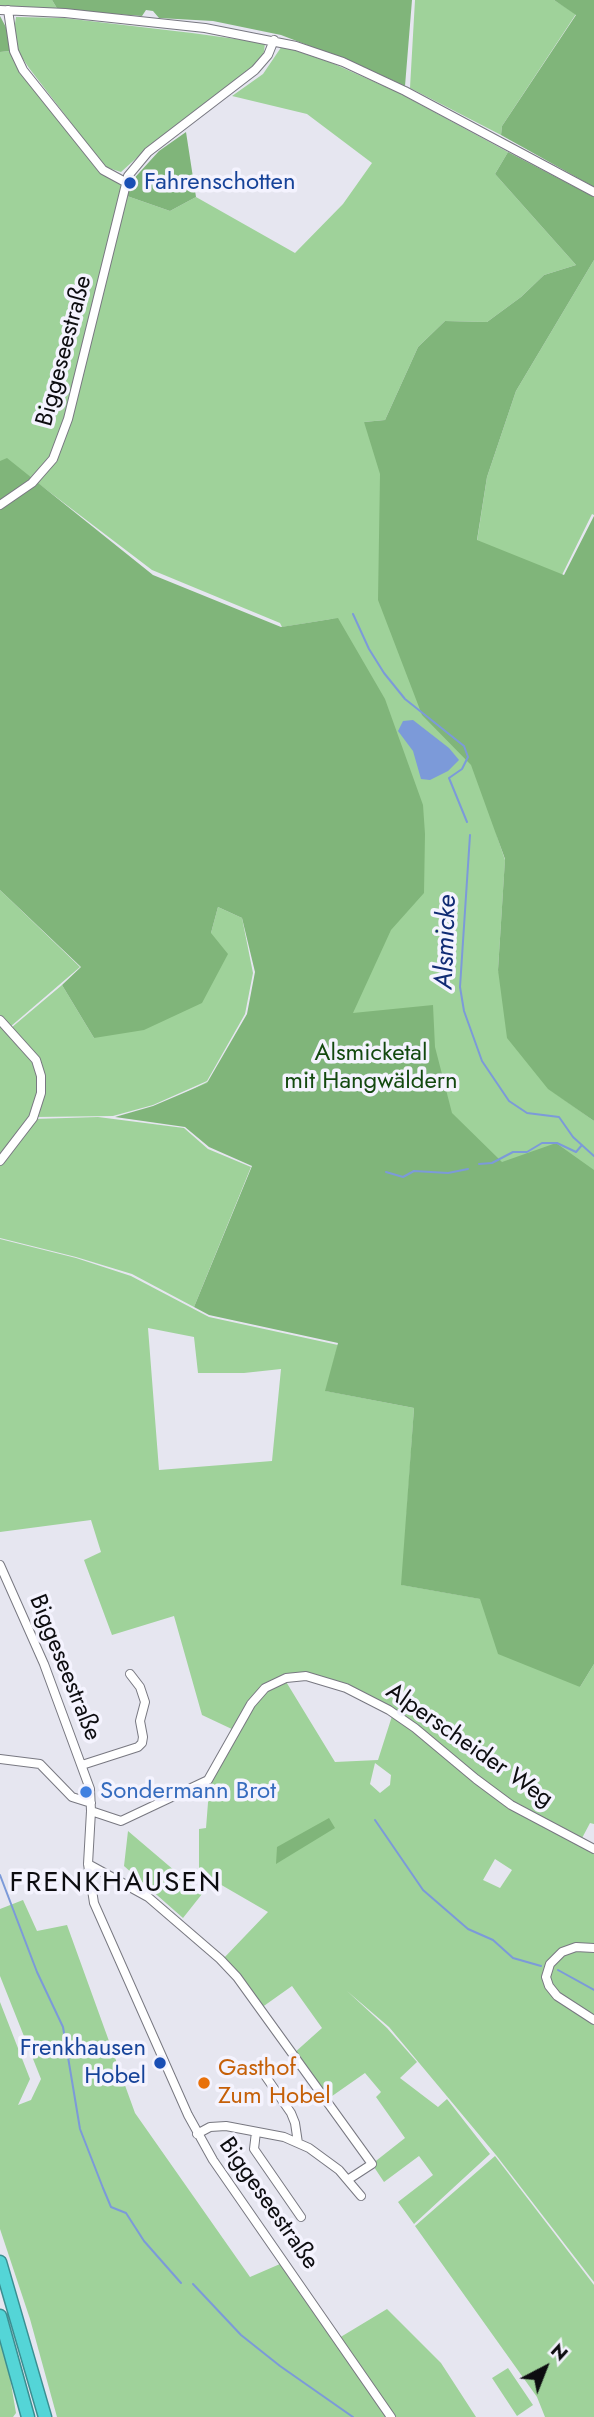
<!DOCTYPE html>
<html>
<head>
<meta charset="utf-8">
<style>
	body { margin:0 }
	#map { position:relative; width:594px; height:2417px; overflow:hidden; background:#e6e6f0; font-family:Jost,sans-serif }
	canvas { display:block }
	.north { position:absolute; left:510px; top:2333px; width:70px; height:70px; -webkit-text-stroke:5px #f4f3fe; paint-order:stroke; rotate:42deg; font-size:19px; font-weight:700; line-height:28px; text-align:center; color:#0d0d10 }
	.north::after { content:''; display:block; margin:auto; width:24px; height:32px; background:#0d0d10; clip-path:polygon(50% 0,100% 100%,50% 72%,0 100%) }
</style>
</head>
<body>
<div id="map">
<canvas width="594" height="2417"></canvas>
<div class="north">N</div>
</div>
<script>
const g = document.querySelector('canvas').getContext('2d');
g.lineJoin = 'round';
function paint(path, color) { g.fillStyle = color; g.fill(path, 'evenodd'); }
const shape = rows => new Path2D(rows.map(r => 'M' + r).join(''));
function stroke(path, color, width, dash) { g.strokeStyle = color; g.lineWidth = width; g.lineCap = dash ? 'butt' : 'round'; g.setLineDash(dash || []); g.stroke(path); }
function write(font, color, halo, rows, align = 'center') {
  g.font = font + ' Jost,sans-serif'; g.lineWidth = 7; g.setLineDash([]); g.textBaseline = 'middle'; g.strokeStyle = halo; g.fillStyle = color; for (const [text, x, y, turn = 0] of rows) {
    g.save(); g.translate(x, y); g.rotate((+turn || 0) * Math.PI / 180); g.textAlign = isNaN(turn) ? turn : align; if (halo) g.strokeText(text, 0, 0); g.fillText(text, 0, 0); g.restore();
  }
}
const green = shape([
	[0,0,52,0,58,10,0,6],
	[415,0,554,0,576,14,502,126,501,135,410,88],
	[16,17,64,18,192,33,265,43,264,52,257,64,152,144,121,172,105,167,29,68,17,50,14,31],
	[282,46,332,63,397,92,508,152,495,174,576,265,544,275,521,297,487,322,445,321,418,347,385,420,364,422,459,543,497,836,505,860,498,970,548,1088,594,1121,594,1181,468,1169,181,1095,209,1081,227,1062,257,991,259,943,138,568,262,632,338,618,282,627,280,623,152,570,35,481,54,460,127,196,170,211,196,197,295,253,343,204,372,163,307,114,232,96,263,74],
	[10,51,21,73,99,172,122,185,67,419,52,458,34,479,0,461,0,52],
	[594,260,594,515,592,514,562,575,477,541,487,477,516,391],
	[0,890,80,967,10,1027,0,1019],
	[218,907,242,918,253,973,245,1014,207,1081,153,1105,113,1116,35,1117,42,1076,11,1028,62,985,94,1038,211,933],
	[0,1022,35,1060,40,1094,32,1117,0,1159],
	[98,1117,184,1128,208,1149,251,1167,194,1307,132,1274,76,1257,0,1238,0,1164,34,1119],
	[0,1239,76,1258,131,1276,209,1317,338,1345,326,1391,414,1408,402,1585,481,1599,580,1687,594,1664,594,1824,590,1823,581,1840,512,1804,390,1709,306,1675,264,1687,236,1731,202,1715,174,1616,112,1635,84,1560,101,1552,91,1520,0,1532],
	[148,1328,194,1337,198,1373,244,1373,281,1369,272,1461,159,1470],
	[285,1680,335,1762,378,1760,393,1713,475,1780,594,1850,594,1947,556,1953,546,1986,594,2023,594,2282,496,2155,415,2058,389,2027,347,1991,387,2028,417,2062,400,2078,438,2107,447,2099,490,2154,414,2224,398,2202,433,2175,419,2156,384,2182,372,2164,405,2138,376,2097,381,2092,365,2073,325,2101,293,2054,322,2028,292,1986,261,2008,222,1960,268,1912,199,1872,199,1829,206,1828,209,1790,208,1781,252,1705,265,1690],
	[375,1763,391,1775,390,1785,380,1793,370,1784],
	[495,1859,512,1870,500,1888,483,1880],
	[128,1831,202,1894,183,1918,124,1866],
	[23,1900,37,1931,67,1925,135,2113,250,2277,280,2264,386,2417,57,2417,30,2319,0,2229,0,2002,30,2079,18,2105,31,2100,41,2079,0,1976,0,1909],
	[571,1950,594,1950,594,2017,554,1989,549,1976,559,1956],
	[495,2156,594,2285,594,2417,545,2417,537,2397,415,2226],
	[387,2309,441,2363,476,2417,394,2417,339,2338],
	[0,2340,8,2366,16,2413,13,2417,0,2417],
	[508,2368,533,2405,517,2416,492,2378]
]);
const forest = shape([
	[52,0,412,0,405,86,357,64,281,35,213,21,159,18,153,11,146,10,142,16,58,10],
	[554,0,594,0,594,187,501,135,502,126,576,15],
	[0,16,9,33,10,51,0,52],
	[186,132,196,197,170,211,127,196,129,184,159,151],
	[508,152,594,197,594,260,516,391,487,477,477,540,564,575,594,516,594,1121,548,1089,507,1038,498,970,505,859,471,765,422,715,378,600,380,474,364,422,385,420,418,347,445,321,487,322,521,297,544,275,576,265,495,174],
	[7,458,153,575,281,627,338,618,385,699,423,805,425,834,424,893,391,930,353,1013,433,1005,435,1047,452,1113,502,1162,556,1143,594,1170,594,1664,580,1687,498,1654,480,1599,401,1585,414,1408,325,1391,338,1343,209,1315,194,1307,252,1166,209,1147,185,1127,115,1117,153,1106,207,1083,247,1014,255,972,242,918,218,907,211,933,228,954,202,1003,144,1030,94,1038,62,985,81,967,0,890,0,461],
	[329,1818,335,1828,276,1864,277,1847]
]);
const water = shape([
	[413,720,449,748,459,760,448,771,430,780,421,779,413,751,398,731,403,721]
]);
const stream = shape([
	[353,614,369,649,384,673,405,699,464,746,468,757,462,769,449,778,467,822],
	[470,835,460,987,464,1011,482,1061,509,1101,527,1113,559,1117,573,1137,594,1156],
	[479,1164,492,1163,513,1152,527,1152,542,1143,557,1143,576,1152,582,1145],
	[386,1172,403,1177,414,1171,448,1173,468,1169],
	[375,1820,423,1890,468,1929,493,1940,513,1958,541,1966],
	[0,1875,37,1972,63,2027,80,2129,103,2188,111,2207,126,2213,144,2241,181,2283],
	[558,1970,594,1990],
	[193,2284,241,2335,280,2366,353,2417]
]);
const minor = shape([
	[0,10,65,13,205,28,296,46,343,62,405,91,594,192],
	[8,10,14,51,23,70,103,170,127,183],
	[0,505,32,483,53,459,68,419,128,176,148,152,255,70,268,55,274,40],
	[0,1020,36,1060,41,1076,41,1093,33,1118,0,1161],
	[0,1565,44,1664,90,1789,91,1811,88,1864,94,1903,188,2115,213,2160,391,2417],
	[0,1759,40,1764,72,1797,91,1803],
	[82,1765,138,1747,142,1743,143,1737,140,1721,145,1702,140,1687,130,1674],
	[91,1811,121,1821,208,1780,251,1704,265,1688,286,1678,306,1676,346,1688,389,1710,415,1728,476,1779,511,1805,594,1849],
	[88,1864,148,1897,220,1959,237,1977,372,2164,349,2179],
	[594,1948,576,1947,562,1952,550,1964,546,1977,549,1986,557,1996,594,2020],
	[264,2074,291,2113,295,2123,298,2143],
	[256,2132,254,2149,301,2217],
	[197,2134,210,2127,226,2126,284,2137,309,2148,339,2170,361,2196]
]);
const highway = shape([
	[0,2262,45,2417],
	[0,2316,28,2417]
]);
const markers = [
	[130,183,7,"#1a4fb4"],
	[86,1792,7,"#3f7fe0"],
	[160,2063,7,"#1a4fb4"],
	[204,2083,7,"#e8710a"]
];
const transitNames = [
	["Fahrenschotten",144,183],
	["Frenkhausen",146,2049,"right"],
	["Hobel",146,2077,"right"]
];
const streetNames = [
	["Biggeseestraße",65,351,-75],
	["Biggeseestraße",64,1668,68],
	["Alperscheider Weg",469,1746,35],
	["Biggeseestraße",268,2204,55]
];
const parkNames = [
	["Alsmicketal",371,1054],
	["mit Hangwäldern",371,1082]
];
const shopNames = [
	["Sondermann Brot",100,1792]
];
const foodNames = [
	["Gasthof",218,2069],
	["Zum Hobel",218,2097]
];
const waterNames = [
	["Alsmicke",447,942,-88]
];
const quarterNames = [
	["FRENKHAUSEN",116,1884]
];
paint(green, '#9fd29a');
paint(forest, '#80b57a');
paint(water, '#7c9ad9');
stroke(stream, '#7c9ad9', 2);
stroke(minor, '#787881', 10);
stroke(highway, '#3b8f91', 15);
stroke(minor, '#fff', 8);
stroke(highway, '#54d5d7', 12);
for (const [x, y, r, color] of markers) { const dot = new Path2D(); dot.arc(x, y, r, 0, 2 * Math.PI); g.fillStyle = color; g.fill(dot); stroke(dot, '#f4f3fe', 2.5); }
write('24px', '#164399', '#f4f3fe', transitNames, 'left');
write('24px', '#0d0d10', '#f4f3fe', streetNames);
write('24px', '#13490f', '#f4f3fe', parkNames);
write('24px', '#366cbe', '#f4f3fe', shopNames, 'left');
write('24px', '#c56008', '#f4f3fe', foodNames, 'left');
write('italic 26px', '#102b74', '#f4f3fe', waterNames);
g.letterSpacing = '2px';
write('28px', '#0d0d10', '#f4f3fe', quarterNames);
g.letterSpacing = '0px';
</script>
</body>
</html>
